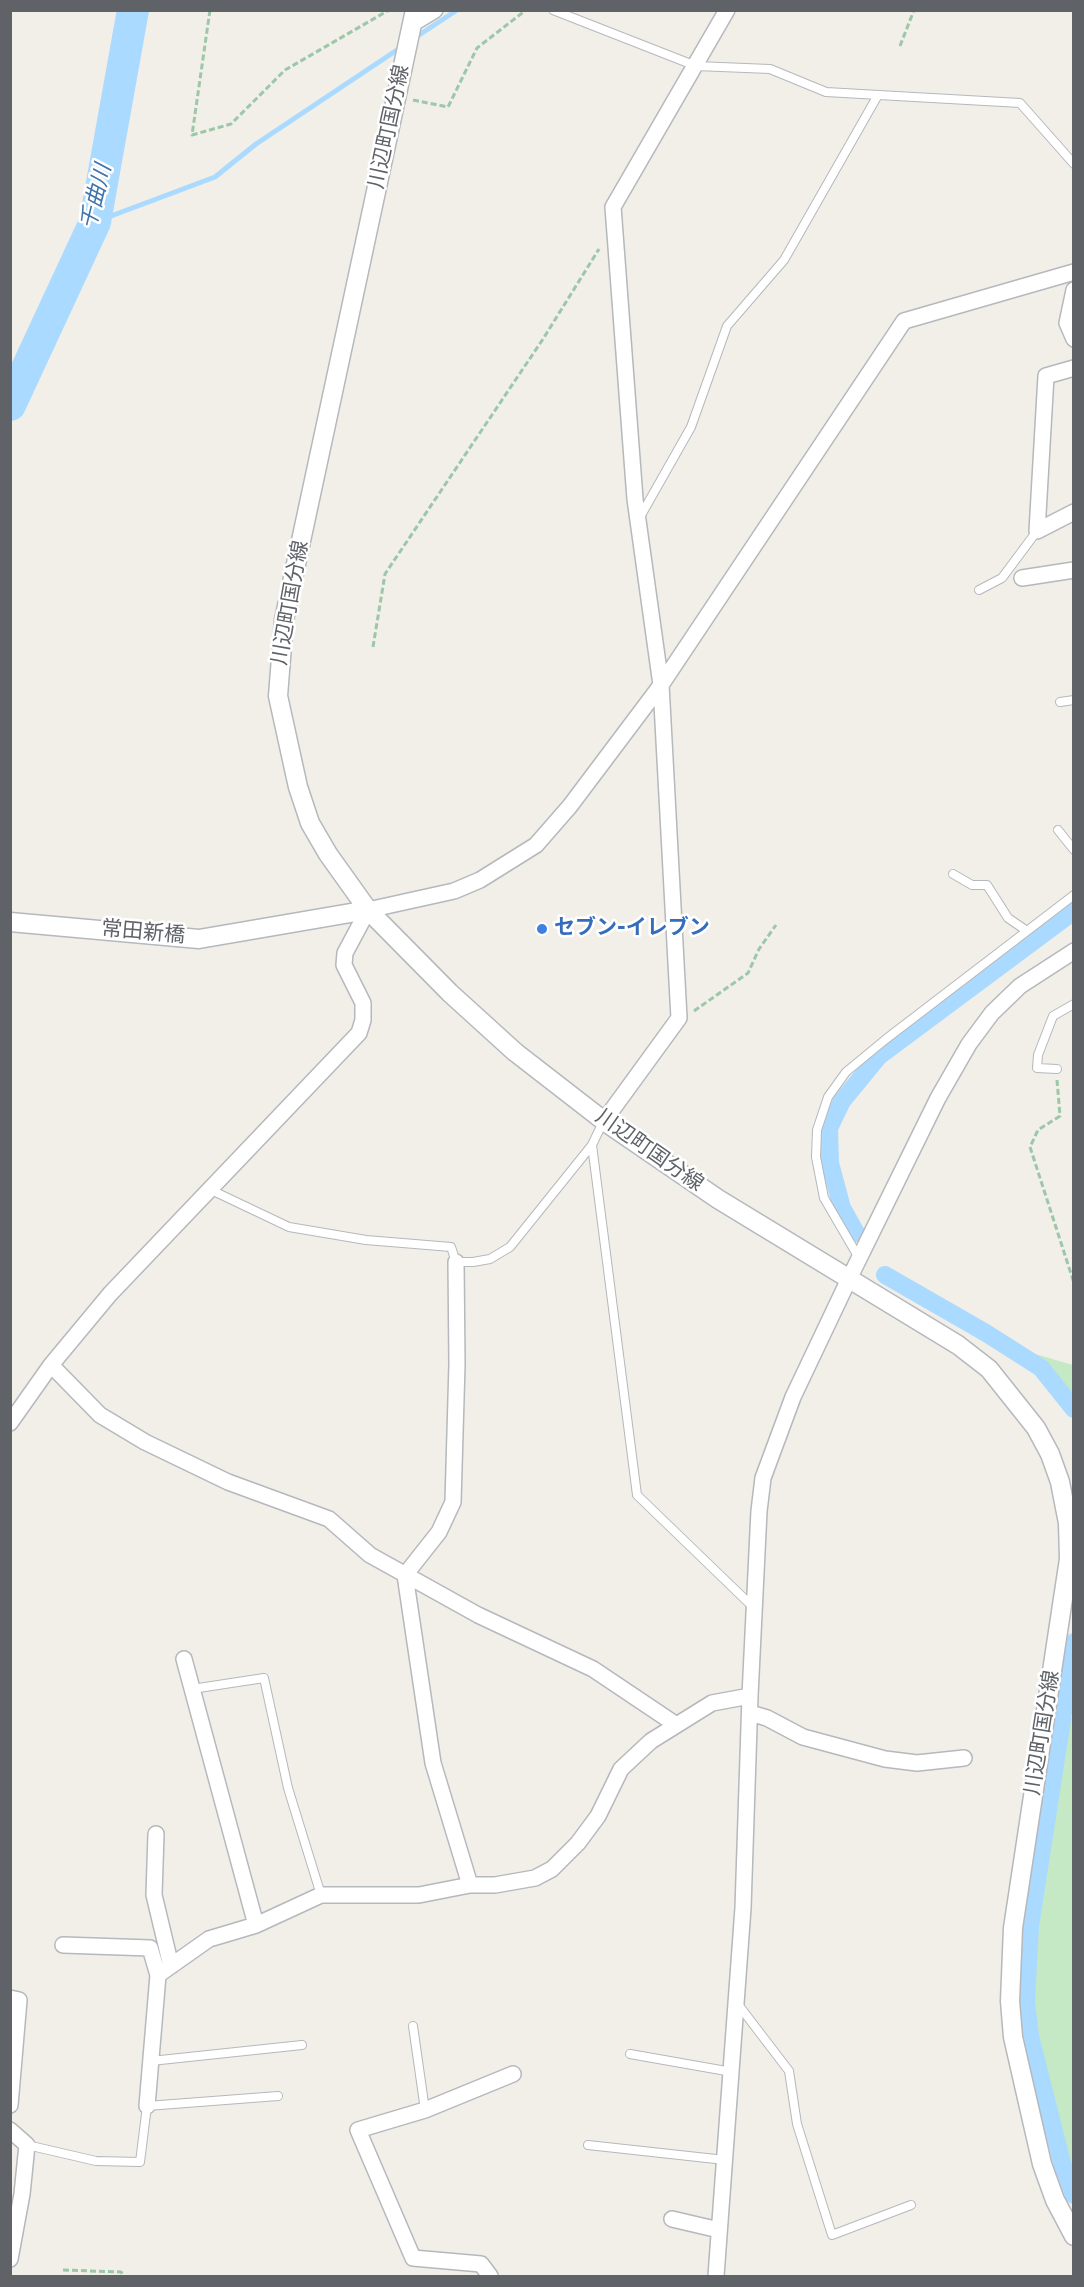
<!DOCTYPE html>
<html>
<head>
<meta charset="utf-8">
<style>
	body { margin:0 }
	#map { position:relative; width:1084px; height:2287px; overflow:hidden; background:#f1efe8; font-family:"DejaVu Sans",sans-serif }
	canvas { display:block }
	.frame { position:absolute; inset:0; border:12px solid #5f6368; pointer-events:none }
</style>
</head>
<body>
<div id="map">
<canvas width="1084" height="2287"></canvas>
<div class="frame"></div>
</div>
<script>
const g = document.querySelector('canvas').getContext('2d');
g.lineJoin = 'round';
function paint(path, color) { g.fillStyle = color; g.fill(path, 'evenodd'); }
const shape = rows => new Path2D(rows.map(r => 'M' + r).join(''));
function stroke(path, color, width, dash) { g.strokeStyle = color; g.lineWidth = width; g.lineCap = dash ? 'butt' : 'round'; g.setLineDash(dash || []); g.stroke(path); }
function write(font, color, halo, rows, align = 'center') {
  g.font = font + ' "DejaVu Sans","Noto Sans JP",sans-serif'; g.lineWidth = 5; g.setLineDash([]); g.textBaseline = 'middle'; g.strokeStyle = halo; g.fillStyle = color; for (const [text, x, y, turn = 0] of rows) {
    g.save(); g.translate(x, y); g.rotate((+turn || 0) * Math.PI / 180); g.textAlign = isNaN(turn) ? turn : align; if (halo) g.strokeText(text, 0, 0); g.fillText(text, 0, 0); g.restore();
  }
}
const green = shape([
	[1025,1351,1073,1365,1073,1396,1063,1384],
	[1073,1715,1073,2184,1033,2034,1029,2001,1032,1927,1065,1730]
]);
const stream = shape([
	[413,39,457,10],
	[95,222,215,177,256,144,403,46]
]);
const canal = shape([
	[856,1233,842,1208,830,1163,829,1128,842,1101,879,1056,1074,911],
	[885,1275,986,1333,1041,1368,1074,1409],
	[1074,1642,1030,1926,1026,2002,1030,2036,1062,2163,1074,2195]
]);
const river = shape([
	[10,405,95,222,133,10]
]);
const path = shape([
	[210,10,192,135,231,124,285,70,389,10],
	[900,46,914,10],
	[413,100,448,107,477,48,526,10],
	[373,647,385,574,543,339,599,249],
	[694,1011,748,973,759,949,776,925],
	[1057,1080,1060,1116,1038,1130,1030,1147,1074,1283],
	[63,2270,121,2272,124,2276]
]);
const service = shape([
	[553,10,696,66,770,69,826,92,1020,103,1074,164],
	[640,517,691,427,727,326,784,260,878,95],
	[979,590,1002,578,1037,531],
	[1060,702,1074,700],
	[1058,830,1074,850],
	[953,874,972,885,987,885,1008,918,1027,931],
	[1057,1069,1037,1068,1038,1055,1053,1016,1074,1004],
	[603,1122,592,1145,637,1495,753,1607],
	[209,1189,289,1227,366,1240,451,1247,456,1262,473,1262,490,1259,510,1247,592,1145],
	[859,1258,824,1198,816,1157,817,1130,828,1097,846,1072,886,1039,1074,895],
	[192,1689,264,1678,288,1788,321,1895],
	[737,2003,789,2071,797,2124,832,2235,911,2205],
	[413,2026,425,2110],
	[630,2054,732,2072],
	[151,2061,302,2045],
	[27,2145,96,2161,140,2162,147,2106,278,2096],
	[588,2145,725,2160]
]);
const minor = shape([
	[412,24,435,10],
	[1074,290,1067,323,1074,339],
	[1074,368,1046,376,1037,531,1074,512],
	[1022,578,1074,570],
	[604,1121,679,1018,661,685,635,499,613,207,727,10],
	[456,1262,457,1364,453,1502,439,1532,405,1575,433,1763,470,1885],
	[51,1365,100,1415,145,1442,228,1482,329,1519,370,1555,478,1615,593,1669,675,1724],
	[10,1423,51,1365,110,1294,359,1033,363,1020,363,1003,344,965,345,953,368,910,454,891,480,880,536,845,570,806,661,685,904,321,1074,272],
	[184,1659,256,1925],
	[750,1713,767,1718,803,1737,885,1759,917,1763,964,1758],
	[156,1834,154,1895,171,1966],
	[63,1945,150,1948,158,1975],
	[10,1998,19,2000,10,2105],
	[147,2106,158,1975,209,1939,256,1925,321,1895,419,1895,470,1885,495,1885,535,1878,552,1869,578,1843,598,1816,621,1769,651,1741,712,1703,750,1696],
	[10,2130,27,2145,22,2194,10,2259],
	[672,2219,719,2230],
	[490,2276,481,2264,413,2258,358,2130,425,2110,513,2074],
	[716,2276,743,1908,750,1696,759,1511,763,1478,793,1397,849,1279,938,1098,969,1044,992,1013,1020,986,1074,951]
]);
const tertiary = shape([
	[415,10,284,620,278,696,298,787,310,823,328,854,368,910,450,993,515,1052,604,1121,718,1199,958,1345,989,1369,1036,1428,1050,1454,1060,1482,1068,1523,1069,1559,1013,1928,1010,2001,1013,2037,1042,2164,1055,2200,1074,2236],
	[10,922,199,939,368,910]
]);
const markers = [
	[542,929,6,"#3f7fe0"]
];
const streetNames = [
	["川辺町国分線",390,127,-78],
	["川辺町国分線",291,603,-80],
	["常田新橋",143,933,5],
	["川辺町国分線",649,1151,35],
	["川辺町国分線",1043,1733,-81]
];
const shopNames = [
	["セブン-イレブン",554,929]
];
const waterNames = [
	["千曲川",97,197,-76]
];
paint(green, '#c5e8c5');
stroke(stream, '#aadaff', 5);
stroke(canal, '#aadaff', 18);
stroke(river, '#aadaff', 32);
stroke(service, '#b5b8bc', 10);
stroke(minor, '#b5b8bc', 18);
stroke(tertiary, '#b5b8bc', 21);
stroke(path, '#9cc7a9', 3, [6, 3]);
stroke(service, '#fff', 8);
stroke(minor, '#fff', 15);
stroke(tertiary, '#fff', 18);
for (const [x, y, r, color] of markers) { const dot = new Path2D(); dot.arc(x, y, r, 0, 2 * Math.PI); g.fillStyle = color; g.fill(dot); stroke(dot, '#fff', 2); }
write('21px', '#5f6368', '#fff', streetNames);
write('bold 21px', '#366cbe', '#fff', shopNames, 'left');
write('italic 22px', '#4174aa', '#fff', waterNames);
</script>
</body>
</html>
